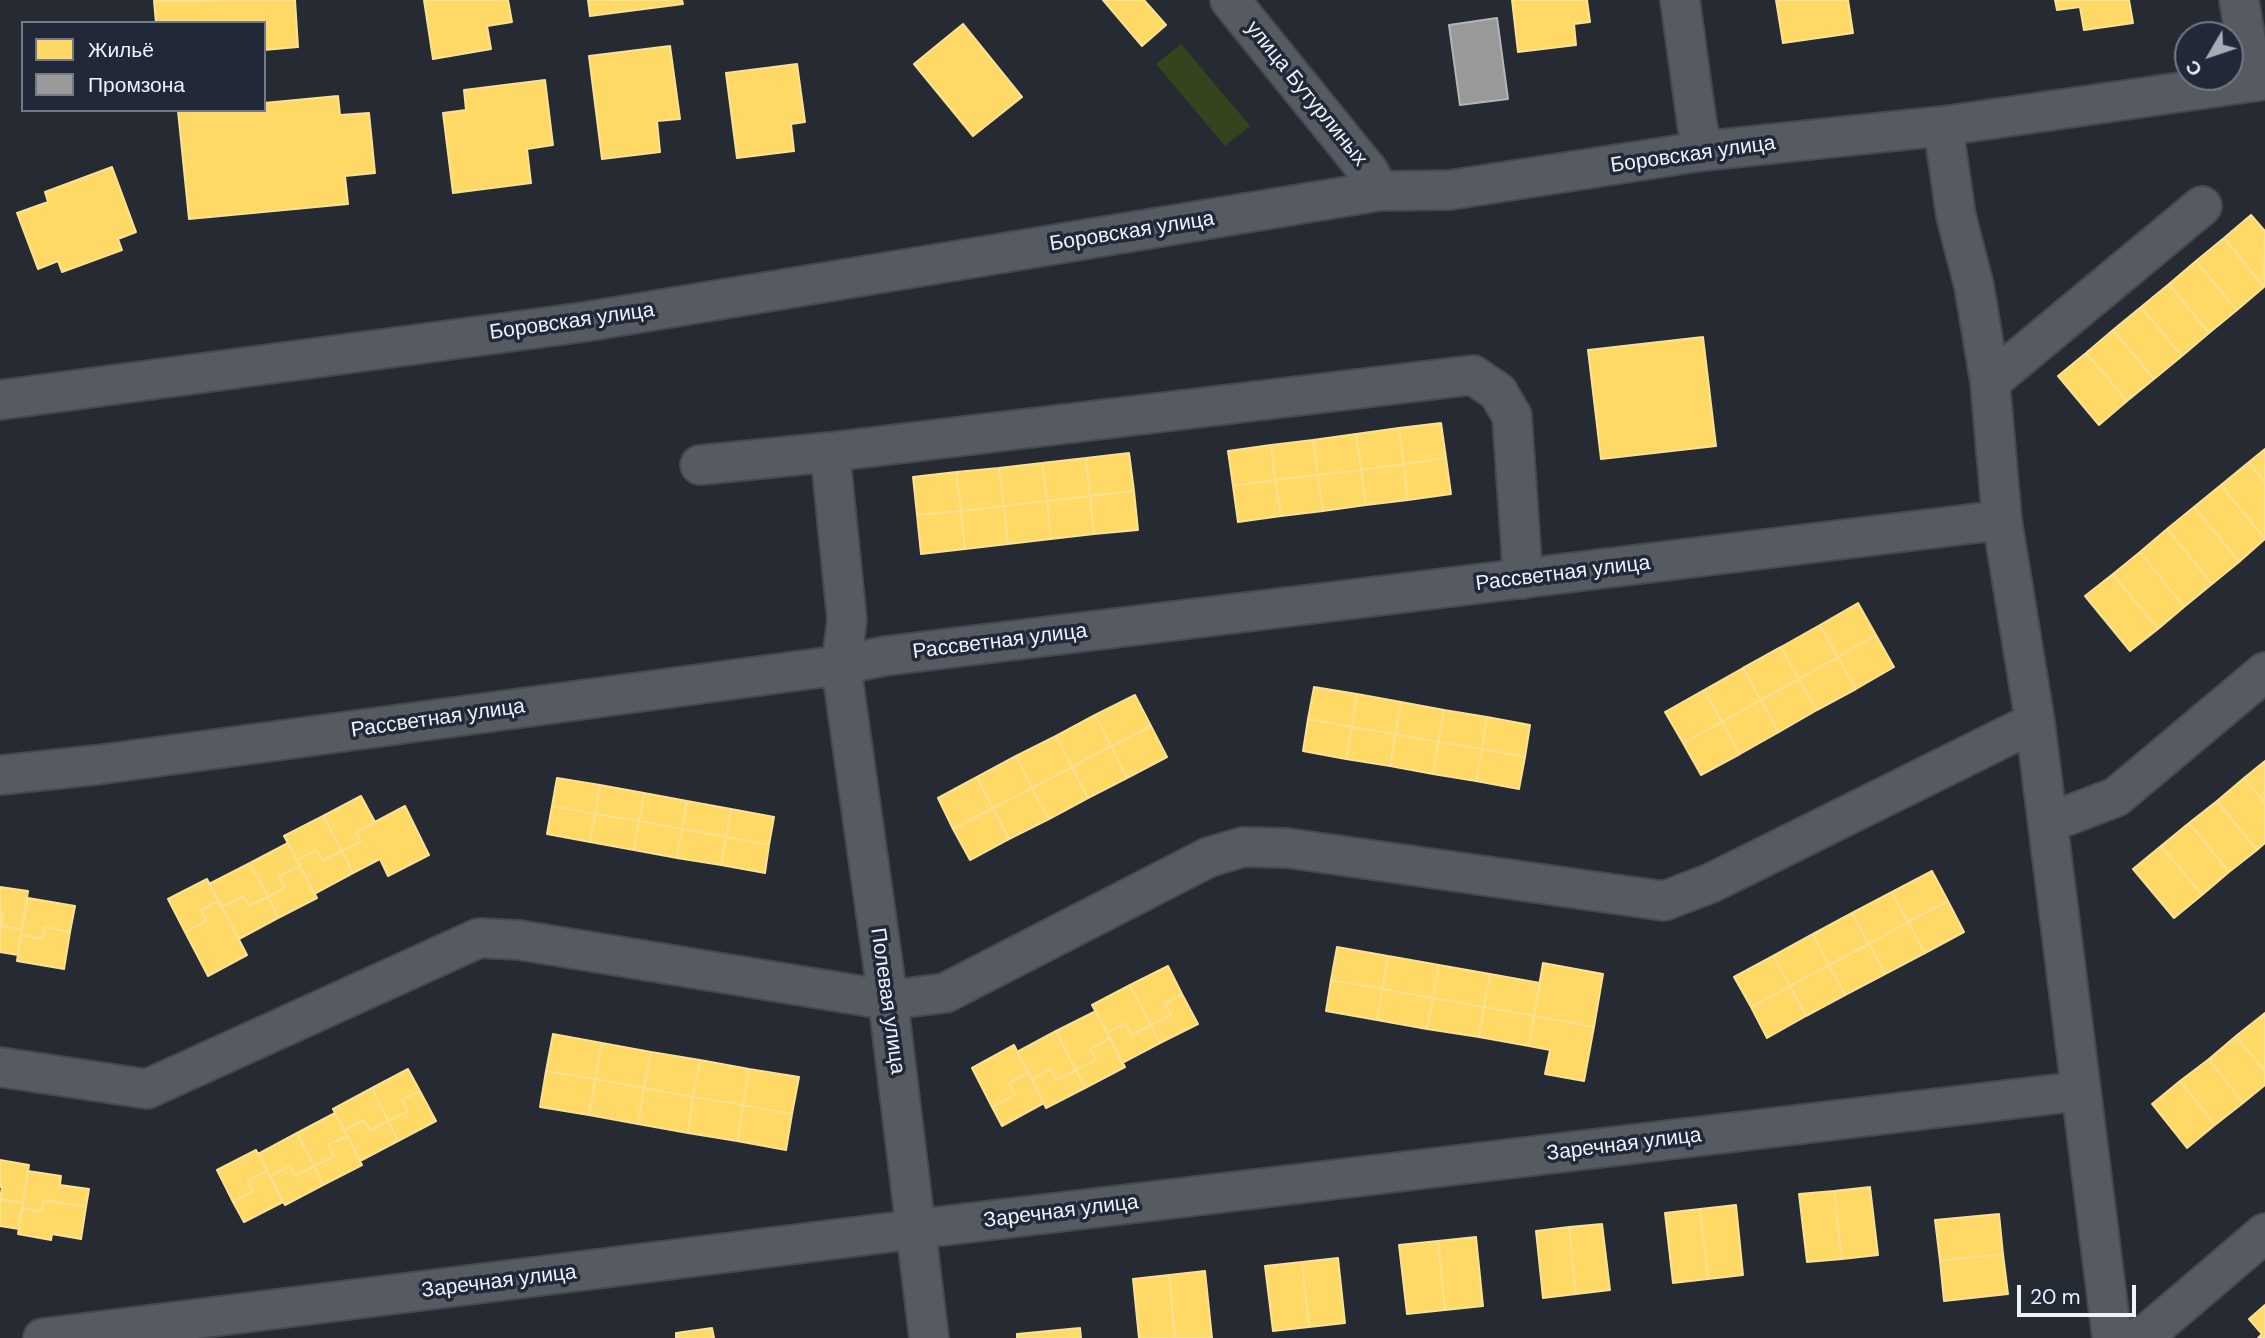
<!DOCTYPE html>
<html>
<head>
<meta charset="utf-8">
<style>
	body { margin:0 }
	#map { position:relative; width:2265px; height:1338px; overflow:hidden; background:#262a32; font-family:"DM Sans",sans-serif }
	canvas { display:block }
	.legend { position:absolute; left:21px; top:21px; width:245px; height:91px; box-sizing:border-box; background:#212837; border:2px solid #737986; margin:0; padding:9px 12px; list-style:none; font-size:21px; color:#edf3fd }
	.legend li { display:flex; align-items:center; gap:14px; height:35px }
	.legend b { width:35px; border:2px solid #737986 }
	.north { position:absolute; left:2174px; top:21px; width:70px; height:70px; box-sizing:border-box; background:#212837; border:2px solid #737986; border-radius:50%; rotate:231deg; font-size:19px; font-weight:700; line-height:28px; text-align:center; color:#edf3fd }
	.north::after { content:''; display:block; margin:auto; width:24px; height:32px; background:#a7adb6; clip-path:polygon(50% 0,100% 100%,50% 72%,0 100%) }
	.scale { position:absolute; left:2017px; top:1285px; width:119px; height:32px; box-sizing:border-box; border:4px solid #edf3fd; border-top:0; padding-left:9px; font-size:21px; line-height:24px; white-space:nowrap; color:#edf3fd; -webkit-text-stroke:5px #212837; paint-order:stroke }
</style>
</head>
<body>
<div id="map">
<canvas width="2265" height="1338"></canvas>
<ul class="legend">
<li><b style="height:19px;background:#ffd966"></b>Жильё</li>
<li><b style="height:19px;background:#999"></b>Промзона</li>
</ul>
<div class="north">С</div>
<div class="scale">20 m</div>
</div>
<script>
const g = document.querySelector('canvas').getContext('2d');
g.lineJoin = 'round';
function paint(path, color) { g.fillStyle = color; g.fill(path, 'evenodd'); }
const shape = rows => new Path2D(rows.map(r => 'M' + r).join(''));
function stroke(path, color, width, dash) { g.strokeStyle = color; g.lineWidth = width; g.lineCap = dash ? 'butt' : 'round'; g.setLineDash(dash || []); g.stroke(path); }
function write(font, color, halo, rows, align = 'center') {
  g.font = font + ' "DM Sans",sans-serif'; g.lineWidth = 7; g.setLineDash([]); g.textBaseline = 'middle'; g.strokeStyle = halo; g.fillStyle = color; for (const [text, x, y, turn = 0] of rows) {
    g.save(); g.translate(x, y); g.rotate((+turn || 0) * Math.PI / 180); g.textAlign = isNaN(turn) ? turn : align; if (halo) g.strokeText(text, 0, 0); g.fillText(text, 0, 0); g.restore();
  }
}
const green = shape([
	[1181,44,1250,126,1225,146,1156,64]
]);
const homes = shape([
	[295,0,298,47,264,50,264,23,156,23,154,1,295,0],
	[424,0,508,0,512,22,487,26,491,49,433,59,424,0],
	[588,0,682,0,683,4,590,16,588,0],
	[1103,0,1144,0,1166,25,1142,46,1103,0],
	[1512,0,1587,0,1590,22,1574,24,1576,45,1518,52,1512,0],
	[1776,0,1848,0,1853,33,1783,43,1776,0],
	[2055,0,2129,0,2133,23,2084,30,2080,7,2057,10,2055,0],
	[963,24,1022,97,973,136,914,64,963,24],
	[670,46,680,119,657,121,660,152,602,159,589,56,670,46],
	[797,64,805,122,791,124,794,151,737,158,726,73,797,64],
	[545,80,553,145,527,149,531,183,453,193,443,113,466,110,464,90,545,80],
	[338,96,340,115,369,113,375,173,345,176,348,204,189,219,178,111,264,110,264,103,338,96],
	[112,167,136,232,118,239,122,250,62,272,58,261,38,269,17,213,48,202,45,192,112,167],
	[2251,215,2265,231,2264,287,2224,238,2251,215],
	[2224,238,2264,287,2237,310,2196,261,2224,238],
	[2196,261,2237,310,2209,333,2169,284,2196,261],
	[2169,284,2209,333,2182,356,2141,307,2169,284],
	[2141,307,2182,356,2154,379,2113,330,2141,307],
	[2113,330,2154,379,2127,401,2086,353,2113,330],
	[1703,337,1716,446,1601,459,1588,350,1703,337],
	[2086,353,2127,401,2099,425,2058,376,2086,353],
	[1441,423,1446,458,1404,464,1399,428,1441,423],
	[1399,428,1404,464,1361,470,1356,434,1399,428],
	[1356,434,1361,470,1318,475,1313,440,1356,434],
	[1313,440,1318,475,1275,480,1271,445,1313,440],
	[1271,445,1275,480,1233,486,1228,451,1271,445],
	[2265,449,2265,483,2249,462,2265,449],
	[1129,453,1134,491,1090,496,1086,458,1129,453],
	[1086,458,1090,496,1047,501,1042,463,1086,458],
	[1446,458,1451,494,1408,500,1404,464,1446,458],
	[2249,462,2265,483,2265,539,2221,485,2249,462],
	[1042,463,1047,501,1004,506,999,468,1042,463],
	[1404,464,1408,500,1366,505,1361,470,1404,464],
	[999,468,1004,506,961,511,956,472,999,468],
	[1361,470,1366,505,1323,511,1318,475,1361,470],
	[956,472,961,511,917,515,913,477,956,472],
	[1318,475,1323,511,1281,516,1275,480,1318,475],
	[1275,480,1281,516,1238,522,1233,486,1275,480],
	[2221,485,2265,539,2239,562,2194,507,2221,485],
	[1134,491,1138,530,1094,534,1090,496,1134,491],
	[1090,496,1094,534,1051,539,1047,501,1090,496],
	[1047,501,1051,539,1008,544,1004,506,1047,501],
	[1004,506,1008,544,965,549,961,511,1004,506],
	[2194,507,2239,562,2212,584,2167,529,2194,507],
	[961,511,965,549,921,554,917,515,961,511],
	[2167,529,2212,584,2184,607,2140,552,2167,529],
	[2140,552,2184,607,2158,629,2113,574,2140,552],
	[2113,574,2158,629,2130,651,2085,596,2113,574],
	[1858,603,1876,635,1838,657,1820,625,1858,603],
	[1820,625,1838,657,1799,679,1781,647,1820,625],
	[1876,635,1894,667,1856,689,1838,657,1876,635],
	[1781,647,1799,679,1761,700,1743,668,1781,647],
	[1838,657,1856,689,1817,710,1799,679,1838,657],
	[1743,668,1761,700,1722,722,1704,690,1743,668],
	[1799,679,1817,710,1779,732,1761,700,1799,679],
	[1314,687,1357,694,1352,727,1308,719,1314,687],
	[1704,690,1722,722,1683,743,1665,712,1704,690],
	[1357,694,1401,702,1395,734,1352,727,1357,694],
	[1135,695,1151,726,1111,746,1095,715,1135,695],
	[1761,700,1779,732,1740,754,1722,722,1761,700],
	[1401,702,1444,710,1438,742,1395,734,1401,702],
	[1444,710,1487,717,1482,749,1438,742,1444,710],
	[1095,715,1111,746,1072,767,1056,736,1095,715],
	[1487,717,1530,725,1525,757,1482,749,1487,717],
	[1308,719,1352,727,1346,759,1303,751,1308,719],
	[1722,722,1740,754,1701,775,1683,743,1722,722],
	[1151,726,1167,757,1127,778,1111,746,1151,726],
	[1352,727,1395,734,1390,766,1346,759,1352,727],
	[1395,734,1438,742,1433,774,1390,766,1395,734],
	[1056,736,1072,767,1032,788,1016,756,1056,736],
	[1438,742,1482,749,1476,781,1433,774,1438,742],
	[1111,746,1127,778,1088,798,1072,767,1111,746],
	[1482,749,1525,757,1519,789,1476,781,1482,749],
	[1016,756,1032,788,993,808,977,777,1016,756],
	[2265,761,2265,803,2244,778,2265,761],
	[1072,767,1088,798,1049,819,1032,788,1072,767],
	[977,777,993,808,953,829,938,798,977,777],
	[557,778,600,785,595,814,552,806,557,778],
	[2244,778,2265,803,2265,843,2257,850,2217,801,2244,778],
	[600,785,644,793,639,821,595,814,600,785],
	[1032,788,1049,819,1009,839,993,808,1032,788],
	[644,793,687,801,682,829,639,821,644,793],
	[361,796,375,822,356,832,361,841,342,851,323,816,361,796],
	[687,801,731,809,726,837,682,829,687,801],
	[2217,801,2257,850,2229,872,2189,823,2217,801],
	[405,806,429,855,388,876,380,859,353,873,342,851,361,841,356,832,405,806],
	[552,806,595,814,590,842,547,834,552,806],
	[993,808,1009,839,970,860,953,829,993,808],
	[731,809,774,817,769,845,726,837,731,809],
	[595,814,639,821,634,850,590,842,595,814],
	[323,816,342,851,323,861,317,850,297,860,284,836,323,816],
	[639,821,682,829,677,858,634,850,639,821],
	[2189,823,2229,872,2202,895,2161,846,2189,823],
	[682,829,726,837,721,865,677,858,682,829],
	[726,837,769,845,765,873,721,865,726,837],
	[288,843,300,866,279,876,285,888,268,897,250,863,288,843],
	[2161,846,2202,895,2174,918,2133,869,2161,846],
	[317,850,323,861,342,851,353,873,314,894,297,860,317,850],
	[250,863,268,897,249,906,243,896,222,907,209,884,250,863],
	[300,866,317,898,278,918,268,897,285,888,279,876,300,866],
	[1932,871,1948,901,1908,922,1892,892,1932,871],
	[207,879,219,901,201,910,206,921,185,932,168,899,207,879],
	[0,887,28,891,22,929,1,926,3,914,0,914,0,887],
	[1892,892,1908,922,1869,944,1852,913,1892,892],
	[243,896,249,906,268,897,278,918,239,939,222,907,243,896],
	[28,898,75,906,70,932,45,927,43,939,21,935,28,898],
	[219,901,247,955,208,976,185,932,206,921,201,910,219,901],
	[1948,901,1964,932,1925,953,1908,922,1948,901],
	[1852,913,1869,944,1829,965,1813,934,1852,913],
	[0,914,3,914,1,926,22,929,18,955,0,952,0,914],
	[1908,922,1925,953,1885,974,1869,944,1908,922],
	[45,927,70,932,64,969,17,961,21,935,43,939,45,927],
	[1813,934,1829,965,1790,986,1773,956,1813,934],
	[1869,944,1885,974,1845,995,1829,965,1869,944],
	[1337,947,1388,956,1382,989,1331,980,1337,947],
	[1388,956,1439,965,1433,998,1382,989,1388,956],
	[1773,956,1790,986,1751,1007,1734,977,1773,956],
	[1543,963,1603,974,1594,1027,1534,1016,1543,963],
	[1439,965,1490,974,1484,1007,1433,998,1439,965],
	[1829,965,1845,995,1806,1016,1790,986,1829,965],
	[1168,966,1182,994,1165,1003,1171,1015,1151,1025,1130,985,1168,966],
	[1490,974,1540,983,1534,1016,1484,1007,1490,974],
	[1331,980,1382,989,1377,1020,1326,1011,1331,980],
	[1130,985,1151,1025,1132,1035,1125,1023,1107,1033,1092,1005,1130,985],
	[1790,986,1806,1016,1767,1038,1751,1007,1790,986],
	[1382,989,1433,998,1427,1029,1377,1020,1382,989],
	[1182,994,1198,1024,1160,1043,1151,1025,1171,1015,1165,1003,1182,994],
	[1433,998,1484,1007,1479,1037,1427,1029,1433,998],
	[1484,1007,1534,1016,1529,1046,1479,1037,1484,1007],
	[1096,1011,1110,1038,1090,1049,1096,1060,1076,1070,1056,1031,1096,1011],
	[2265,1013,2265,1071,2236,1036,2265,1013],
	[1534,1016,1594,1027,1584,1081,1545,1074,1550,1050,1529,1046,1534,1016],
	[1125,1023,1132,1035,1151,1025,1160,1043,1122,1063,1107,1033,1125,1023],
	[1056,1031,1076,1070,1057,1080,1051,1069,1032,1079,1017,1052,1056,1031],
	[553,1034,602,1043,595,1079,546,1071,553,1034],
	[2236,1036,2265,1071,2265,1085,2243,1103,2209,1059,2236,1036],
	[1110,1038,1125,1067,1085,1088,1076,1070,1096,1060,1090,1049,1110,1038],
	[602,1043,651,1052,644,1088,595,1079,602,1043],
	[1014,1045,1028,1073,1009,1083,1015,1095,992,1107,972,1068,1014,1045],
	[651,1052,700,1060,693,1097,644,1088,651,1052],
	[2209,1059,2243,1103,2215,1125,2180,1081,2209,1059],
	[700,1060,749,1069,743,1105,693,1097,700,1060],
	[408,1069,420,1091,402,1100,408,1111,388,1121,372,1088,408,1069],
	[749,1069,799,1077,792,1114,743,1105,749,1069],
	[1051,1069,1057,1080,1076,1070,1085,1088,1046,1108,1032,1079,1051,1069],
	[546,1071,595,1079,589,1115,540,1107,546,1071],
	[1028,1073,1044,1103,1002,1126,992,1107,1015,1095,1009,1083,1028,1073],
	[595,1079,644,1088,638,1124,589,1115,595,1079],
	[2180,1081,2215,1125,2187,1148,2152,1104,2180,1081],
	[372,1088,388,1121,370,1130,364,1120,344,1130,333,1109,372,1088],
	[644,1088,693,1097,688,1133,638,1124,644,1088],
	[420,1091,436,1121,398,1141,388,1121,408,1111,402,1100,420,1091],
	[693,1097,743,1105,737,1141,688,1133,693,1097],
	[743,1105,792,1114,786,1150,737,1141,743,1105],
	[335,1113,347,1136,328,1145,334,1156,314,1166,297,1133,335,1113],
	[364,1120,370,1130,388,1121,398,1141,360,1161,344,1130,364,1120],
	[297,1133,314,1166,295,1176,290,1166,270,1176,258,1154,297,1133],
	[347,1136,362,1165,323,1185,314,1166,334,1156,328,1145,347,1136],
	[256,1150,267,1171,248,1181,253,1191,233,1202,217,1170,256,1150],
	[0,1160,29,1165,23,1203,0,1199,2,1187,0,1187,0,1160],
	[290,1166,295,1176,314,1166,323,1185,285,1205,270,1176,290,1166],
	[28,1171,61,1176,60,1185,89,1189,86,1207,44,1200,42,1212,22,1208,28,1171],
	[267,1171,283,1202,244,1222,233,1202,253,1191,248,1181,267,1171],
	[1870,1187,1878,1255,1842,1259,1834,1191,1870,1187],
	[1834,1191,1842,1259,1807,1262,1799,1194,1834,1191],
	[0,1199,23,1203,19,1229,0,1226,0,1199],
	[44,1200,86,1207,81,1239,52,1234,51,1240,18,1234,22,1208,42,1212,44,1200],
	[1736,1205,1743,1275,1708,1279,1700,1209,1736,1205],
	[1700,1209,1708,1279,1673,1283,1665,1213,1700,1209],
	[1999,1214,2003,1254,1940,1261,1935,1220,1999,1214],
	[1602,1224,1610,1290,1576,1294,1569,1227,1602,1224],
	[1569,1227,1576,1294,1543,1298,1536,1231,1569,1227],
	[1476,1237,1483,1306,1445,1310,1438,1241,1476,1237],
	[1438,1241,1445,1310,1407,1314,1399,1245,1438,1241],
	[2003,1254,2008,1294,1944,1301,1940,1261,2003,1254],
	[1338,1258,1345,1323,1309,1327,1302,1262,1338,1258],
	[1302,1262,1309,1327,1273,1331,1265,1266,1302,1262],
	[1205,1271,1212,1338,1175,1338,1169,1275,1205,1271],
	[1169,1275,1175,1338,1139,1338,1133,1279,1169,1275],
	[2265,1305,2265,1338,2258,1338,2262,1334,2249,1319,2265,1305],
	[712,1328,714,1338,676,1338,676,1333,712,1328],
	[1080,1328,1081,1338,1017,1338,1017,1334,1080,1328]
]);
const industry = shape([
	[1497,18,1508,99,1460,105,1449,25,1497,18]
]);
const minor = shape([
	[1230,0,1369,172,1379,191],
	[1680,0,1697,124,1703,151],
	[2239,0,2253,82],
	[1943,126,1956,216,1974,286,1990,382,2002,520,2035,722,2112,1338],
	[1990,382,2202,206],
	[0,400,584,322,1379,191,1450,190,1703,151,1943,126,2265,80],
	[700,465,830,452],
	[0,775,96,765,841,665,885,656,2002,520],
	[2048,823,2116,797,2265,672],
	[0,1067,147,1089,479,938,519,940,888,1000,945,993,1209,857,1243,847,1287,848,1664,901,1711,883,2035,722],
	[43,1338,917,1229,2081,1091],
	[929,1338,888,1000,841,665,847,620,830,452,1473,375,1498,392,1512,416,1523,579],
	[2136,1338,2149,1332,2265,1233]
]);
const streetNames = [
	["улица Бутурлиных",1306,94,51],
	["Боровская улица",1693,155,-8],
	["Боровская улица",1132,232,-9],
	["Боровская улица",572,322,-8],
	["Рассветная улица",1563,574,-7],
	["Рассветная улица",1000,642,-7],
	["Рассветная улица",438,719,-8],
	["Полевая улица",887,1001,82],
	["Заречная улица",1624,1145,-7],
	["Заречная улица",1061,1212,-7],
	["Заречная улица",499,1282,-7]
];
paint(green, '#34451e');
paint(homes, '#ffd966');
stroke(homes, '#fae193', 2);
paint(industry, '#999');
stroke(industry, '#b2b4b7', 2);
stroke(minor, '#44484f', 42);
stroke(minor, '#565a61', 38);
write('21px', '#edf3fd', '#212837', streetNames);
</script>
</body>
</html>
